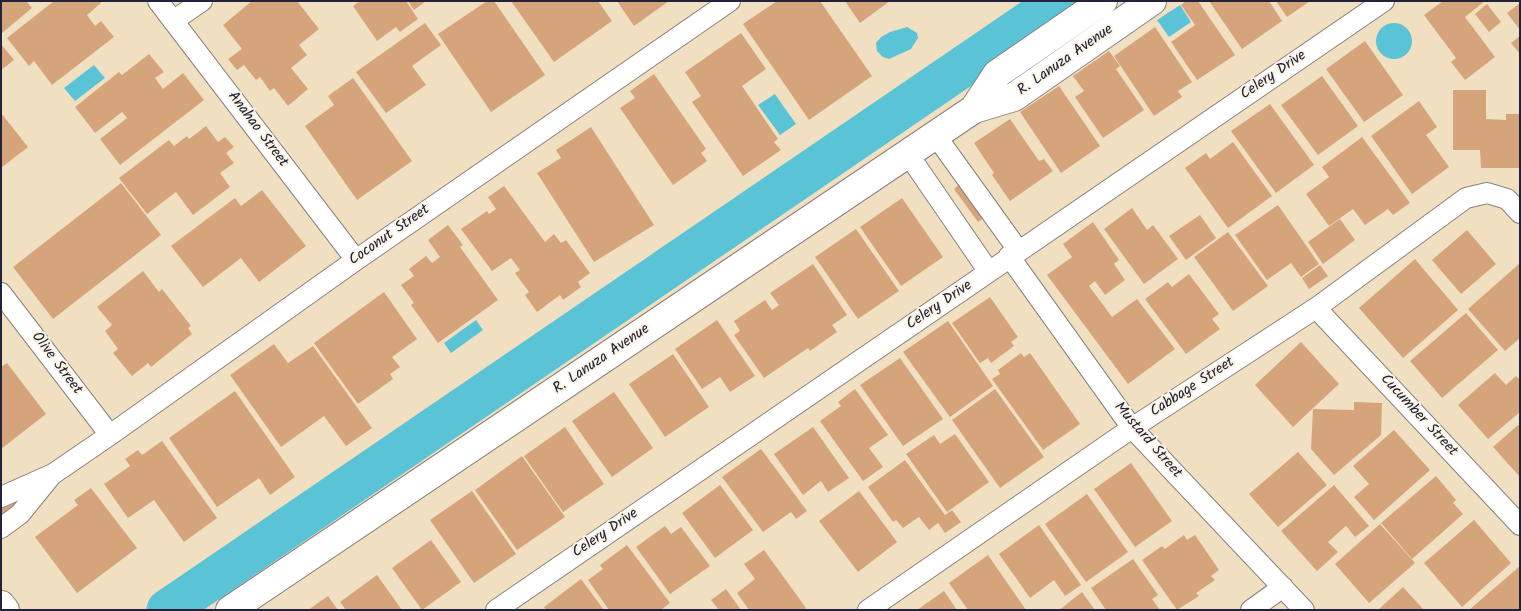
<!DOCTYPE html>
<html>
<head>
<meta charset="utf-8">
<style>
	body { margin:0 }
	#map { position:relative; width:1521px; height:611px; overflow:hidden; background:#f0e0c1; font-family:Kalam,sans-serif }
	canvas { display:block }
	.frame { position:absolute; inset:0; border:2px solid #22223b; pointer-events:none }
</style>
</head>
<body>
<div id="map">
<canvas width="1521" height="611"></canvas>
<div class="frame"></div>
</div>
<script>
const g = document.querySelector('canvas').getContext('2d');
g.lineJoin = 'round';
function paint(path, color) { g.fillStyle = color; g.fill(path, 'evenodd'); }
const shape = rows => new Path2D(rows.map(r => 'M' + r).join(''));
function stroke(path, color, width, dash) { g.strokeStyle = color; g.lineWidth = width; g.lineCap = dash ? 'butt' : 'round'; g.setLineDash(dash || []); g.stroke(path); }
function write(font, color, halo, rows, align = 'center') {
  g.font = font + ' Kalam,sans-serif'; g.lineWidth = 4; g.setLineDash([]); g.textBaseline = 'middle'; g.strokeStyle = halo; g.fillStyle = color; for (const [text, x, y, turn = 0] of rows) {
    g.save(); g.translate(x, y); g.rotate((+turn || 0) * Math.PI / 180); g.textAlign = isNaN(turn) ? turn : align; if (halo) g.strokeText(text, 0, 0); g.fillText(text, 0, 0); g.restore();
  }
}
const water = shape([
	[1180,5,1191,22,1169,37,1157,20],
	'1376 41a18 18 0 1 1 36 0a18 18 0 1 1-36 0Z',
	[907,27,917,33,918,38,911,49,889,59,883,57,877,51,876,43,881,37,890,32],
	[94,65,105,78,75,101,64,88],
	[775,94,796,124,780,135,758,105],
	[476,320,483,330,451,353,444,343]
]);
const river = shape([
	[167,610,1059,1]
]);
const building = shape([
	[1,1,26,1,32,8,2,33],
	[54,1,100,1,101,3,87,15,95,26,101,21,114,37,52,85,34,61,29,66,7,38],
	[252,1,297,1,319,29,299,45,307,55,291,68,308,89,288,106,274,88,270,91,260,77,256,80,244,65,237,70,228,59,242,49,223,25],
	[360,1,406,1,418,19,400,32,396,27,377,41,353,6],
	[408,1,426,1,414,10],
	[487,1,494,1,545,75,491,112,438,34],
	[511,1,598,1,612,21,554,62],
	[617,1,669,1,634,26],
	[777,1,820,1,872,76,809,120,743,24],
	[845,1,890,1,860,23],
	[1186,1,1198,1,1235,55,1197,80,1171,42,1195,25,1181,5],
	[1209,1,1269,1,1282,21,1242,49],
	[1276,1,1310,1,1287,17],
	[1443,1,1485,1,1465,17,1495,57,1465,80,1451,62,1456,58,1424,15],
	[1520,3,1520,30,1507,13],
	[1487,4,1501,22,1489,32,1475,14],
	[425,23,441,45,412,66,426,85,386,113,356,72],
	[1155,27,1192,82,1178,91,1182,97,1154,116,1114,56],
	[741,33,766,69,742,86,778,139,774,142,781,150,743,176,692,102,701,96,685,72],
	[1520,36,1520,54,1511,43],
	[1365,41,1403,95,1364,122,1326,69],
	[1,44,14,60,1,70],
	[1109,51,1120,66,1116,69,1144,110,1103,138,1075,97,1084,91,1073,76],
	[149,54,164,72,155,78,163,89,183,73,204,100,120,165,100,139,127,118,122,112,95,133,75,107,119,72,122,75],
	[654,74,706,149,701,153,707,161,673,185,620,108,635,98,630,91],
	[1322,76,1358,126,1318,155,1281,105],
	[353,78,412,161,357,200,305,126,334,105,328,96],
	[1059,86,1100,146,1061,173,1020,112],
	[1453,90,1486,90,1486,119,1506,120,1506,114,1520,114,1520,168,1481,168,1480,150,1453,150],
	[1419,101,1437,127,1426,135,1449,167,1412,194,1371,136],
	[1270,104,1314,165,1276,193,1231,131],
	[1,113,28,147,1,168],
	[1010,119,1039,161,1044,159,1053,171,1010,201,992,175,994,173,974,143],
	[206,126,218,142,225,137,234,147,226,153,234,163,220,173,230,187,193,215,176,192,147,214,119,178,169,140,174,146,187,136,189,139],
	[591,127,654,225,594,262,537,173,561,158,556,150],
	[1362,137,1410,203,1393,215,1388,209,1365,225,1353,209,1329,226,1306,194,1329,177,1322,167],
	[1233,142,1272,196,1228,228,1185,168,1206,153,1210,159],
	[962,182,987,216,978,222,954,189],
	[121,183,161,235,53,319,13,267],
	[504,186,545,242,554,234,561,243,566,240,590,273,578,282,581,287,563,300,560,295,537,312,525,295,529,292,515,273,520,270,511,258,492,271,461,229,487,211,489,214,496,209,488,197],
	[262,190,306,246,259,282,241,258,203,287,171,246,235,198,241,206],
	[902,198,943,257,901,286,860,227],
	[1278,205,1319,264,1301,277,1291,263,1267,280,1235,235],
	[1132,208,1147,230,1153,225,1178,259,1144,284,1104,229],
	[1200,215,1216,238,1186,260,1169,236],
	[1340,219,1355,240,1323,264,1308,242],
	[1093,222,1119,260,1114,264,1125,280,1105,295,1095,281,1089,286,1112,317,1137,299,1175,349,1128,384,1047,275,1072,257,1063,244],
	[448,225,463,245,460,247,498,300,438,343,411,305,414,303,401,285,414,276,409,269,426,256,432,263,440,257,428,240],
	[856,229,899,291,858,319,815,257],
	[1467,230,1496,264,1461,294,1432,260],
	[1228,232,1268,286,1233,311,1194,257],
	[1415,259,1458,310,1403,358,1359,308],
	[1520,263,1520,338,1505,351,1468,309],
	[813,264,847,315,832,325,837,332,810,351,808,348,764,378,734,335,740,331,734,321,765,300,772,310,779,305,770,293],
	[1320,265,1328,276,1309,289,1302,278],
	[143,271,159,292,162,289,191,326,188,328,192,334,151,367,148,363,132,376,113,353,118,349,105,331,112,325,97,307],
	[1189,274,1219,314,1212,319,1220,329,1186,354,1145,299,1168,282,1172,287],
	[384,292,417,339,392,357,400,367,390,374,393,379,358,404,314,343],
	[990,297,1018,337,1011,342,1014,346,991,363,988,358,980,363,952,323],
	[1466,313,1498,350,1442,398,1410,361],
	[717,320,755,376,730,392,720,377,702,389,675,349],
	[948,321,993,386,950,417,903,352],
	[1301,342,1339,384,1293,427,1255,385],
	[274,344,288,363,313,346,372,428,346,446,324,416,281,447,230,375],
	[1021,353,1024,357,1030,353,1080,424,1043,450,992,379,1000,374,998,370],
	[673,354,709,407,665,437,629,384],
	[900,358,943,419,903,446,860,385],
	[7,363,46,414,1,449,1,367],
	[1495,373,1506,385,1516,376,1520,380,1520,412,1488,439,1458,405],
	[855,389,888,435,869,448,883,467,863,481,820,421,841,406,838,402],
	[995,389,1044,457,1000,488,952,420],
	[235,391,295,477,270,495,259,478,217,507,169,438],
	[614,392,653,448,612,477,572,421],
	[1354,402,1382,403,1381,435,1334,475,1311,449,1313,409,1354,410],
	[1518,425,1520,427,1520,477,1493,447],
	[565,427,604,484,563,512,524,456],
	[813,427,849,478,828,492,821,481,803,495,774,454],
	[1394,430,1430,470,1374,520,1354,497,1369,484,1353,466],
	[955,434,989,482,947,512,906,454,934,435,940,444],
	[162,441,217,518,184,542,154,500,128,518,104,484,130,466,125,459,138,450,142,455],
	[761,449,807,511,796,519,791,512,763,532,722,477],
	[1298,452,1327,485,1278,527,1249,494],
	[522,456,565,517,517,550,475,490],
	[905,460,945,515,952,510,961,522,945,533,938,523,929,530,919,517,903,528,896,520,893,522,868,487],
	[1131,463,1172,521,1135,547,1094,489],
	[1436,476,1456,500,1453,503,1463,514,1412,559,1381,523],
	[720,485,753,530,715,558,682,513],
	[1334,485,1369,526,1355,537,1346,526,1328,542,1338,552,1317,571,1281,531],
	[91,488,137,548,77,593,35,537,78,505,74,500],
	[472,491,516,554,474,583,430,520],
	[859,491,897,542,858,572,819,521],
	[17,493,24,503,1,522,1,506],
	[1087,494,1128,552,1086,582,1045,524],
	[1474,520,1511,563,1462,607,1424,563],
	[1380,524,1415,563,1369,603,1335,564],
	[1039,525,1081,585,1065,596,1054,580,1030,598,999,554],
	[665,526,671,534,681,527,710,566,670,594,636,547],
	[1184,535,1187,540,1195,535,1219,570,1211,576,1215,580,1196,593,1199,596,1177,610,1142,560,1162,546,1165,549],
	[431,540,461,582,422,610,392,568],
	[627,545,670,603,661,610,609,610,588,580,603,569,600,565],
	[764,550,806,608,804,610,749,610,737,593,755,579,744,564],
	[988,555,1026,610,968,610,949,583],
	[1133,559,1158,595,1152,599,1160,610,1106,610,1091,588],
	[1520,566,1520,610,1469,610],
	[377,575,402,610,346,610,340,602],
	[581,579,604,610,546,610,544,607],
	[1403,587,1424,610,1378,610],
	[726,589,741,610,719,610,711,600],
	[944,591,957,610,917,610],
	[1082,592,1095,610,1059,610],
	[328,596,338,610,308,610]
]);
const minor = shape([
	[158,1,356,260],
	[173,21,202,1],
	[936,136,1018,250],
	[908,154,989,272],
	[1009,256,1132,428,1304,610],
	[1,293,110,435],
	[1316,308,1520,525],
	[1,497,53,474,110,435,356,260,730,1],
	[1,528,20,514,50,477],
	[496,610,1384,1],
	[868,610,1132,428,1316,308,1466,198,1487,193,1507,199,1520,213],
	[1251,610,1283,587]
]);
const secondary = shape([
	[974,109,997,74,1103,1],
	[1,605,5,610],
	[230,610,974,109,1014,97,1152,1]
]);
const streetNames = [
	["R. Lanuza Avenue",1066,61,-35],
	["Celery Drive",1274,76,-34],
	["Anahao Street",257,130,53],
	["Coconut Street",390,236,-35],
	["Celery Drive",940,306,-34],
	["R. Lanuza Avenue",602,360,-34],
	["Olive Street",56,364,53],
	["Cabbage Street",1193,388,-33],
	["Cucumber Street",1418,416,47],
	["Mustard Street",1147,441,49],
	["Celery Drive",606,534,-34]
];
paint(water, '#5ac4d6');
stroke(river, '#5ac4d6', 41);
paint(building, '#d6a47b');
stroke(minor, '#89817e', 22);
stroke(secondary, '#89817e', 30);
stroke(minor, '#fff', 20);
stroke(secondary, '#fff', 28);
write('15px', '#22223b', '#fcf5e5', streetNames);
</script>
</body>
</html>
